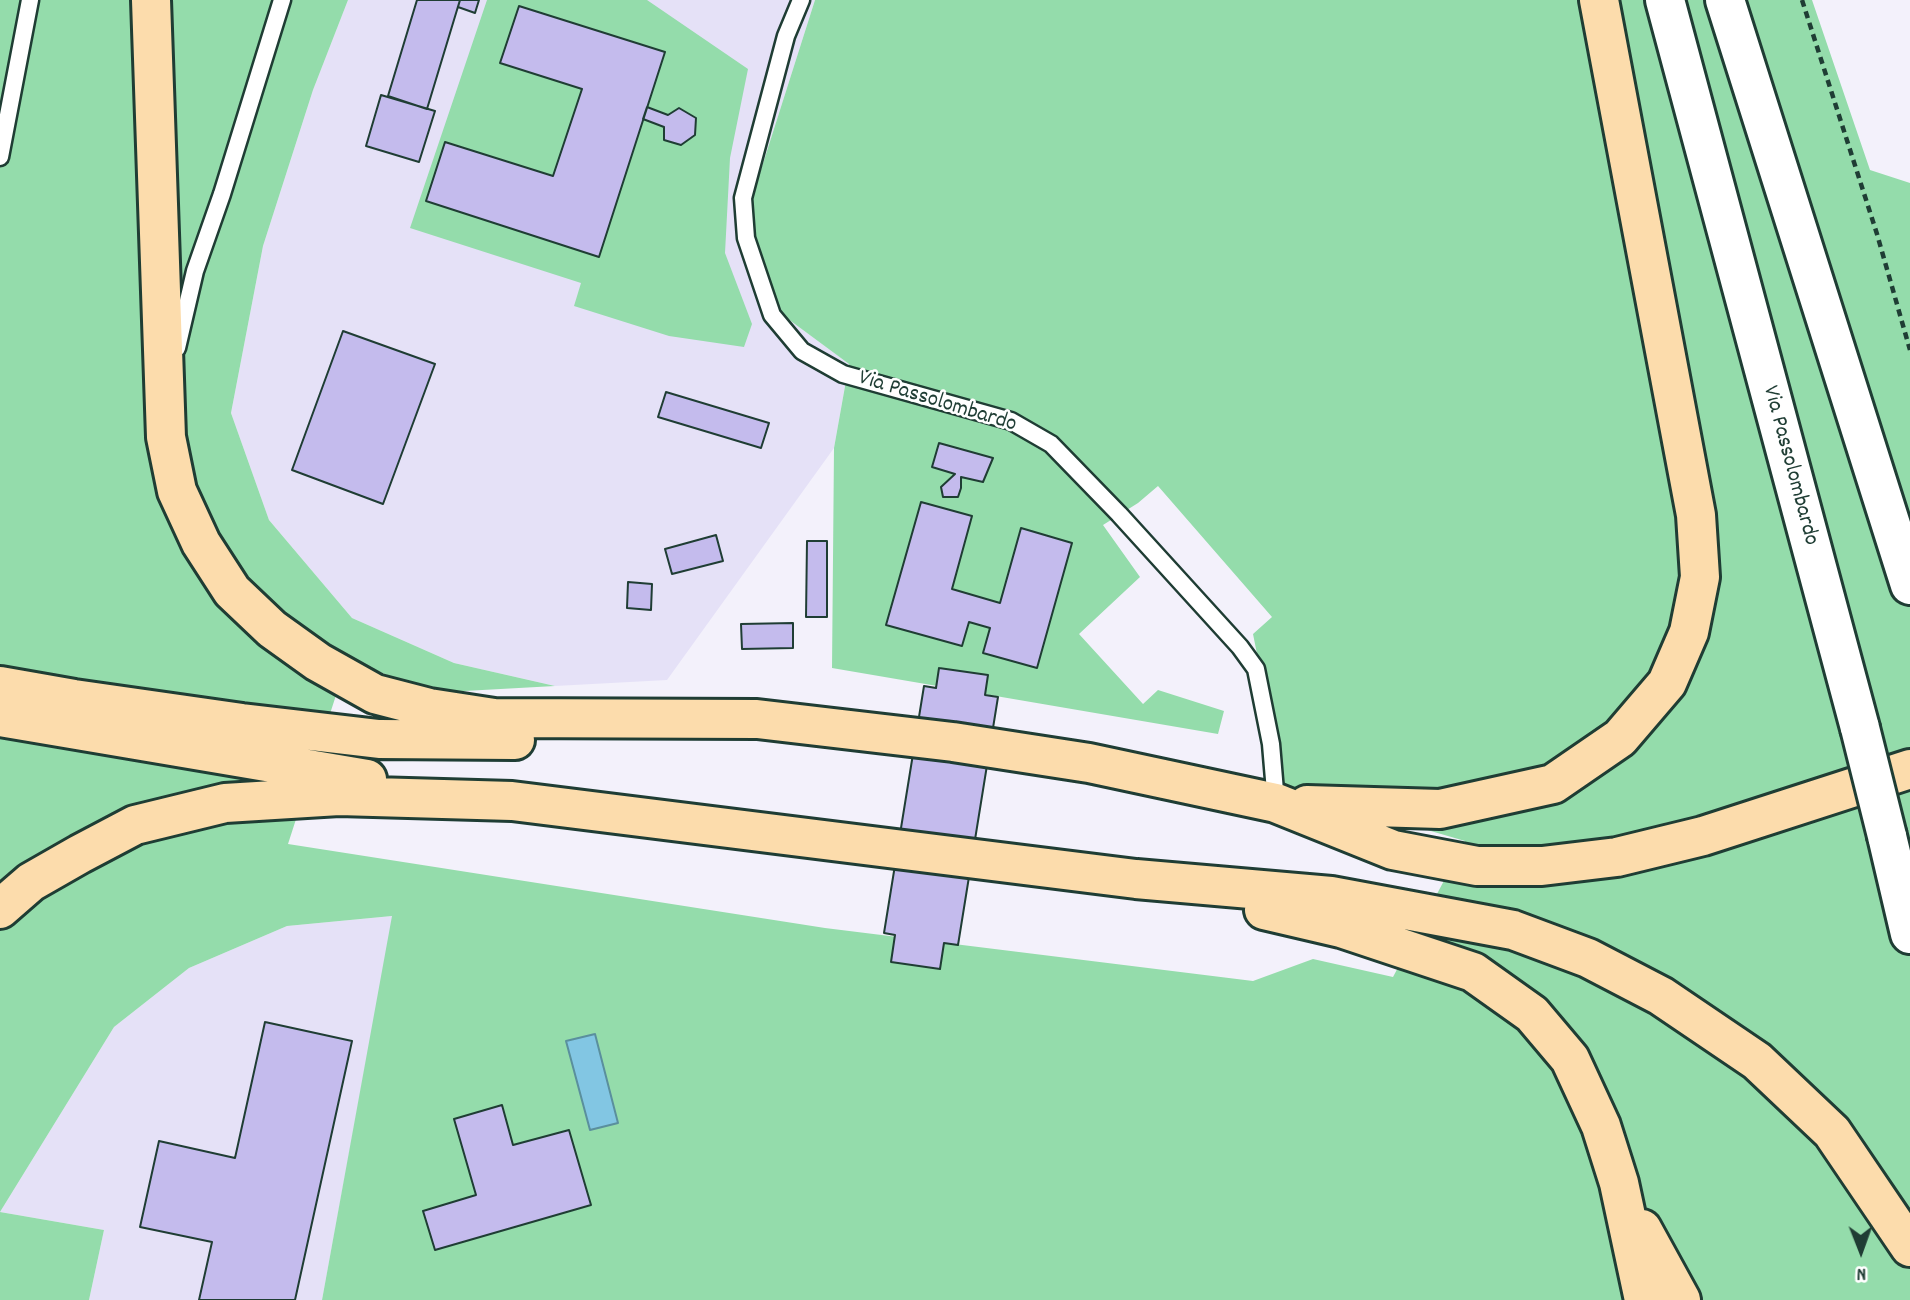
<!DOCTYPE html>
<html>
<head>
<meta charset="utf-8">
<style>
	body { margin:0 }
	#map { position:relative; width:1910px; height:1300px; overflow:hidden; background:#f3f1fb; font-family:Dekko,sans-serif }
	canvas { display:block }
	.north { position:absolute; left:1826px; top:1216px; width:70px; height:70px; -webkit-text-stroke:5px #fff; paint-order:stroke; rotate:179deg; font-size:19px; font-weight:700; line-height:28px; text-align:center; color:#1f3d34 }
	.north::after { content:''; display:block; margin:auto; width:24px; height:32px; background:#1f3d34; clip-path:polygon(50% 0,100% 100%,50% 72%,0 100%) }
</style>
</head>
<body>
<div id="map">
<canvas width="1910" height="1300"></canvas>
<div class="north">N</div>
</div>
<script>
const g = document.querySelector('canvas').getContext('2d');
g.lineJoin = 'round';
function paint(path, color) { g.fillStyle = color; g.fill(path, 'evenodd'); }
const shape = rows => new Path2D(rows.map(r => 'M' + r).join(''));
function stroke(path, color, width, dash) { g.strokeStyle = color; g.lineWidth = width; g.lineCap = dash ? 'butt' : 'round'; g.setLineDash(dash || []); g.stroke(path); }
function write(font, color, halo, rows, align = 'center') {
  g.font = font + ' Dekko,sans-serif'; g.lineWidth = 5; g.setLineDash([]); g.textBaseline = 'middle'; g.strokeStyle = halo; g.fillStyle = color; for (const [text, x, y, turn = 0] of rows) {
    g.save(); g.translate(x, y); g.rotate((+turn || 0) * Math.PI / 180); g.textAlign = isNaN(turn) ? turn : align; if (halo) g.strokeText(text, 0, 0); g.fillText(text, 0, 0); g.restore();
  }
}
const built = shape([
	[348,0,815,0,745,220,780,313,849,364,834,448,667,680,555,686,454,663,352,618,269,520,231,413,263,246,313,90],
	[393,916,322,1300,89,1300,104,1230,0,1212,114,1027,189,968,287,926]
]);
const green = shape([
	[0,0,348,0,313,90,263,246,231,413,269,520,352,618,454,663,555,686,428,693,348,658,288,844,825,928,1253,981,1313,959,1393,977,1465,841,1284,788,1253,634,1272,617,1158,486,1138,503,1103,525,1140,577,1079,634,1143,704,1158,690,1224,711,1218,734,832,668,834,448,849,364,780,313,745,220,815,0,1812,0,1870,170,1910,183,1910,1300,322,1300,392,916,287,926,189,968,114,1027,0,1212,104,1230,89,1300,0,1300],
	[487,0,647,0,748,69,730,158,725,253,752,324,744,347,669,336,574,306,581,283,410,228]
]);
const water = shape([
	[595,1034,618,1123,590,1130,566,1041,595,1034]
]);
const building = shape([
	[417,0,460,0,427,109,388,96,417,0],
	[460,0,479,0,475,13,458,7,460,0],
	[519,6,665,52,599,257,426,201,445,142,553,176,582,89,500,63,519,6],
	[381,95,435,111,419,162,366,146,381,95],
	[647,107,668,115,679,108,696,118,695,135,681,145,664,140,664,127,643,119,647,107],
	[343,331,435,364,383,504,292,470,343,331],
	[666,392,769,423,761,448,658,417,666,392],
	[939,443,993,458,983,482,961,477,961,488,958,497,943,497,941,487,955,474,932,467,939,443],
	[921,502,972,516,952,589,1000,603,1021,528,1072,543,1037,668,983,653,990,628,969,622,962,646,886,625,921,502],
	[716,535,723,561,672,574,665,549,716,535],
	[807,541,827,541,827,617,806,617,807,541],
	[628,582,652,584,651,610,627,608,628,582],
	[793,623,793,648,742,649,741,624,793,623],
	[939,668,988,675,985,695,998,697,958,945,944,943,940,969,891,962,895,935,884,933,924,686,936,688,939,668],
	[265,1022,352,1041,295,1300,199,1300,212,1242,140,1227,159,1141,235,1158,265,1022],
	[502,1105,513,1145,569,1130,591,1205,435,1250,423,1211,476,1195,454,1119,502,1105]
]);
const path = shape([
	[1802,0,1877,234,1910,350]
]);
const lane = shape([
	[801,0,786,36,743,198,746,238,772,315,802,351,843,374,1011,421,1051,444,1119,514,1240,647,1256,669,1271,744,1276,803],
	[0,157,30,0],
	[177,348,195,271,222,194,282,0]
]);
const secondary = shape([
	[1665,0,1860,728],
	[1725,0,1910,585],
	[1887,836,1910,934]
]);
const highway = shape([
	[151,0,166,437,177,491,201,543,232,591,272,629,318,662,375,694,429,708,494,718,757,719,953,742,1089,763,1276,803,1393,850,1477,866,1542,866,1617,857,1703,836,1910,769],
	[0,686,74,699,242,723,379,739,515,740],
	[0,717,367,779],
	[1307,805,1440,809,1553,784,1620,738,1667,683,1689,632,1700,577,1696,515,1599,0],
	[0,909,31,882,80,854,135,825,225,803,339,796,512,801,1136,879,1331,896,1513,930,1588,958,1661,996,1757,1061,1832,1132,1910,1247],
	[1264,910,1341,928,1473,972,1532,1014,1570,1059,1601,1126,1619,1183,1644,1300],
	[1642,1229,1681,1300]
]);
const secondaryBridge = shape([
	[1860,728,1887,836]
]);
const streetNames = [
	["Via Passolombardo",937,403,17],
	["Via Passolombardo",1789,466,75]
];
paint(built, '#e5e1f7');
paint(green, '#94dcab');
paint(water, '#82c6e3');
stroke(water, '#5a8f9d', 2);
paint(building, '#c4bbed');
stroke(building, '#1f3d34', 2);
stroke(lane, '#1f3d34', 21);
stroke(secondary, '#1f3d34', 44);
stroke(highway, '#1f3d34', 44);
stroke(path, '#1f3d34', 4.5, [7, 5]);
stroke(lane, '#fff', 16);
stroke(secondary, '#fff', 38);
stroke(highway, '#fcdcac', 38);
stroke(secondaryBridge, '#1f3d34', 44, []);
stroke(secondaryBridge, '#fff', 38);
write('23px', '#1f3d34', '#fff', streetNames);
</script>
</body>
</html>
